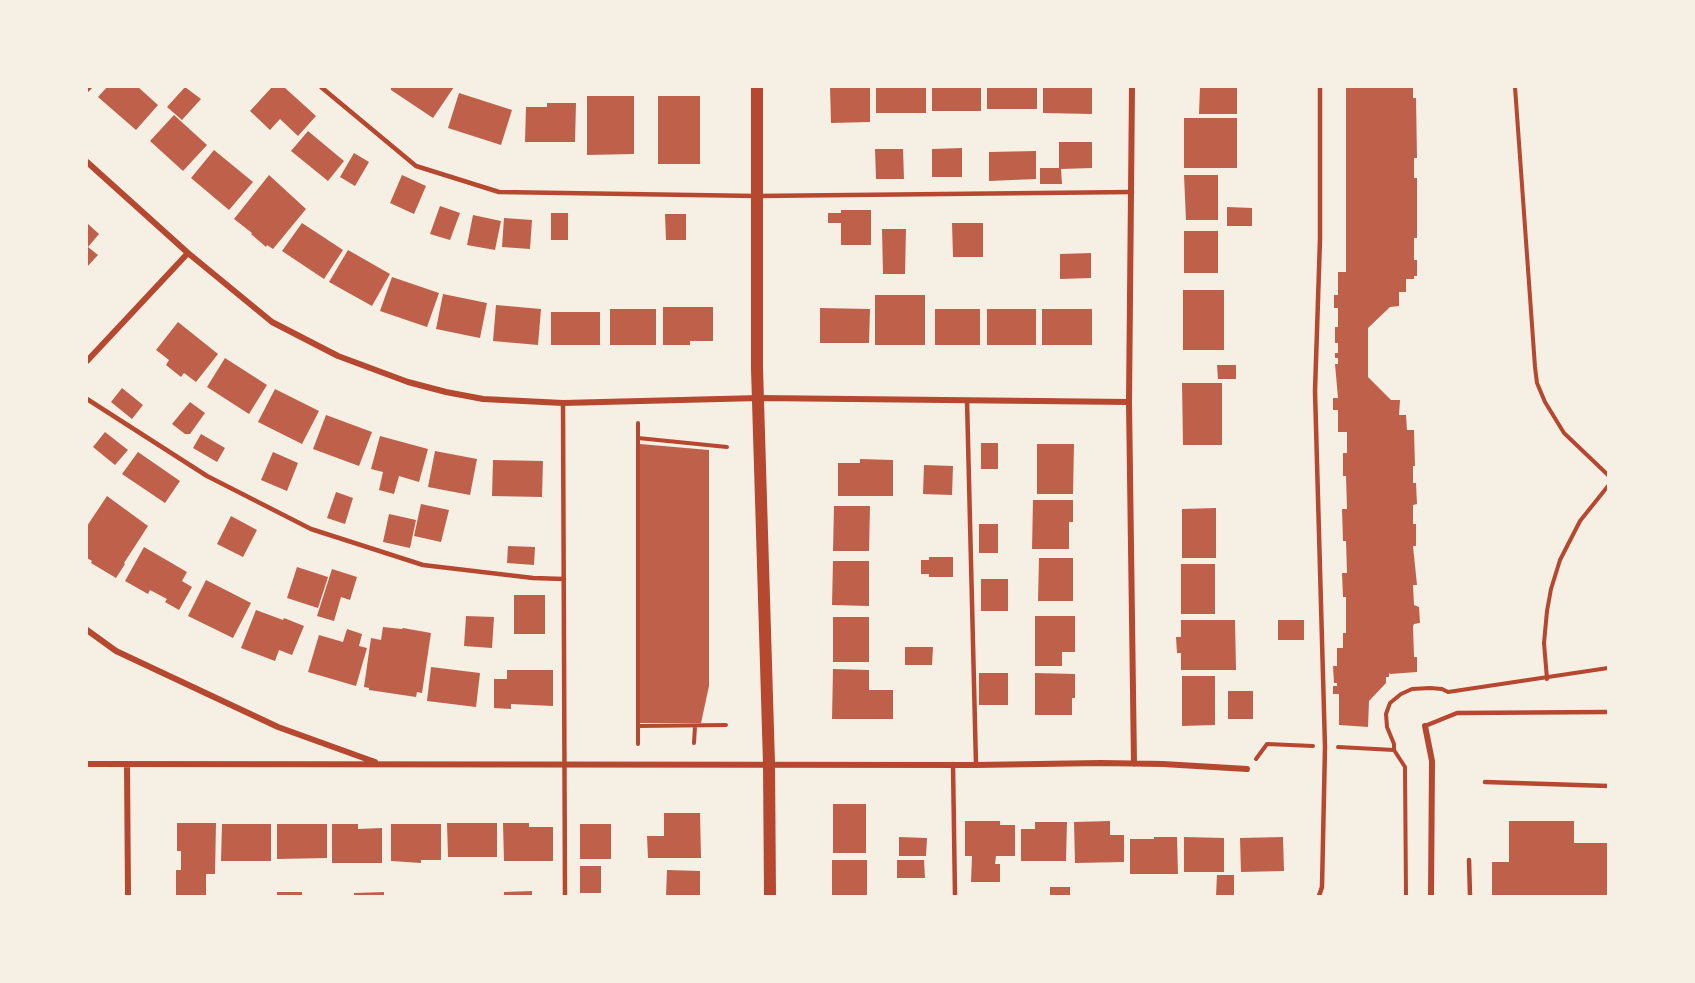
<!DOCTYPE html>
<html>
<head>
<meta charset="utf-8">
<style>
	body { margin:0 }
	#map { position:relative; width:1695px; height:983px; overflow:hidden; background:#f6efe4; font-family:Ubuntu,sans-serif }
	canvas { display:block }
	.frame { position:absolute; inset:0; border:88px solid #f6efe4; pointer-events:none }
</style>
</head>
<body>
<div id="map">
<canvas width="1695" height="983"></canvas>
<div class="frame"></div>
</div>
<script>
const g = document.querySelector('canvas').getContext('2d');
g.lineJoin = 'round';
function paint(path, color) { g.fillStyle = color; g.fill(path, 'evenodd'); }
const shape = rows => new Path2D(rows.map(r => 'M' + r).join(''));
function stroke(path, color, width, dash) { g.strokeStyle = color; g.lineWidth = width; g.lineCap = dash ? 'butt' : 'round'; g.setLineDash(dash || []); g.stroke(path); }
const building = shape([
	[107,87,138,87,158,105,136,130,98,97],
	[185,87,201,99,182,120,167,107],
	[272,87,284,87,316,116,298,136,280,119,270,130,250,111],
	[391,87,454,87,433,118,391,90],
	[830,87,870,87,870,122,831,123],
	[876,87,926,87,926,113,876,113],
	[932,87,981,87,981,111,932,111],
	[987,87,1037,87,1037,109,987,109],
	[1043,87,1092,87,1092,114,1043,113],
	[1200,87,1237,87,1237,114,1199,114],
	[1346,87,1413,87,1413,98,1416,98,1417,158,1414,158,1414,178,1417,178,1417,238,1414,238,1414,260,1417,260,1417,276,1414,276,1414,279,1406,279,1406,292,1399,292,1399,306,1390,307,1368,328,1368,377,1391,400,1400,400,1399,415,1406,415,1407,430,1414,430,1415,466,1413,466,1413,483,1416,483,1417,504,1413,505,1413,524,1416,524,1416,546,1413,546,1417,585,1413,585,1414,605,1419,607,1420,623,1414,624,1413,626,1414,657,1417,657,1417,672,1390,674,1389,673,1389,677,1386,677,1386,683,1369,701,1368,727,1339,725,1339,694,1333,694,1333,686,1337,686,1337,683,1334,683,1333,666,1337,666,1337,648,1343,648,1343,633,1346,633,1346,597,1343,597,1342,573,1347,573,1346,541,1343,541,1342,509,1347,509,1346,476,1343,476,1343,453,1347,453,1347,432,1338,432,1338,410,1333,410,1333,398,1338,398,1335,364,1338,364,1338,358,1335,358,1335,353,1338,353,1338,343,1335,343,1335,327,1338,327,1338,308,1334,308,1334,295,1338,295,1338,272,1346,272],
	[459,93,512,110,501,145,448,128],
	[587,96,634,96,634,154,587,155],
	[658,96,700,96,700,164,658,164],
	[547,103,576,103,575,142,525,142,526,107,547,107],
	[174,115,207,145,183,171,150,141],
	[1184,118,1237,118,1237,168,1184,168],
	[308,131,344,161,328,181,291,151],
	[1059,142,1092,142,1092,168,1061,169,1062,184,1040,184,1040,168,1059,168],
	[962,148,962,177,932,177,932,149],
	[875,149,903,149,904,179,876,179],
	[214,150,253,182,229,210,191,178],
	[1036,151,1036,179,989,181,989,152],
	[354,153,369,162,355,186,340,177],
	[269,175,306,209,273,249,267,245,266,247,251,234,252,233,234,219],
	[402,175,426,186,414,214,390,203],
	[1184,175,1218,175,1218,220,1186,220],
	[440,206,460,213,450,240,430,234],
	[1227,207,1252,208,1252,226,1227,226],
	[841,210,871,210,871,245,841,245,841,223,828,223,828,213,841,213],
	[551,213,568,213,568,240,551,240],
	[665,214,686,214,686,240,666,240],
	[473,215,501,221,495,250,467,245],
	[504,218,532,220,530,249,502,247],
	[87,223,99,234,88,247,98,255,87,267],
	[302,223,343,250,324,279,282,251],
	[952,223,983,223,983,257,953,257],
	[882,229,906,229,905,274,883,274],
	[1184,231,1218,231,1218,273,1184,273],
	[348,250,390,274,372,306,329,282],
	[1091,253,1091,278,1060,279,1060,254],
	[392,277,439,293,427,327,380,311],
	[1183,290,1224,290,1224,350,1183,350],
	[443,294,487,303,480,338,436,329],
	[875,295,925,295,925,345,875,345],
	[496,305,541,309,538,345,493,341],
	[663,307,713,307,713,341,690,341,690,345,663,345],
	[820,308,870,309,869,343,820,343],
	[610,309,656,309,656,345,610,345],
	[935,309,980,309,980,345,935,345],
	[987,309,1036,309,1036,345,987,345],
	[1042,309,1092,309,1092,345,1042,345],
	[551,312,600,312,600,345,551,345],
	[178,322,218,354,196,382,184,373,181,377,166,365,169,360,156,350],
	[225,358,267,385,249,414,207,387],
	[1217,365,1236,365,1236,379,1218,379],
	[1182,383,1222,383,1222,445,1183,445],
	[122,388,143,405,132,419,111,402],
	[275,389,319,411,302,444,258,422],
	[190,402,205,413,190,434,185,434,172,424],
	[326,415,372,432,359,466,313,449],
	[105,432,128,450,115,465,93,447],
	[201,434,225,448,217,462,193,448],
	[380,436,428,449,419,482,399,476,394,494,379,490,383,472,371,469],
	[981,443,998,443,998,469,981,469],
	[640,444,709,450,709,686,701,723,640,723],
	[1037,444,1074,444,1073,494,1037,494],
	[435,451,477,459,470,495,428,487],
	[138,452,180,481,165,503,122,474],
	[273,452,298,463,287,491,261,480],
	[860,459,893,460,893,496,838,496,838,463,860,463],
	[493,460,543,461,542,497,492,496],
	[924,465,953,466,952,495,923,494],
	[336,492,353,498,345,524,327,518],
	[107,496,148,526,124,563,125,564,116,578,91,563,92,561,87,558,87,526],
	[1033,500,1073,500,1073,522,1069,522,1069,549,1032,549],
	[421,504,449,510,441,542,414,536],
	[834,506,870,506,869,551,833,551],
	[1216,508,1216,558,1182,558,1182,509],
	[389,514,416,520,410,548,383,542],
	[231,516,257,530,243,557,217,544],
	[979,524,998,524,998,553,979,553],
	[508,546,535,547,534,565,507,563],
	[144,547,187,572,182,581,192,587,179,610,165,602,167,599,150,590,148,594,125,581],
	[929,557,953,557,953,577,929,577,929,574,921,574,921,560,929,560],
	[1039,558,1073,558,1073,601,1038,601],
	[833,561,869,561,869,606,832,605],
	[1181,564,1215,564,1215,614,1181,614],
	[297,567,328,577,318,608,287,598],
	[332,569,357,577,350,600,341,597,334,621,317,616],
	[981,579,1008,579,1008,611,981,611],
	[206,580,251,603,233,638,188,616],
	[514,595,545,595,545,634,514,634],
	[256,610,283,620,284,618,304,626,292,655,279,650,275,661,241,648],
	[466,616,494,617,492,648,464,646],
	[1035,616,1075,616,1075,652,1062,652,1062,666,1035,666],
	[833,617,869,617,869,662,833,662],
	[1181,620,1235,620,1236,670,1181,670,1181,653,1177,653,1176,637,1181,637],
	[1278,620,1304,620,1304,640,1278,640],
	[383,627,402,629,403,628,431,633,422,693,417,692,416,697,369,690,369,688,364,687,371,638,381,640],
	[347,629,362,634,359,646,367,648,356,686,308,672,319,635,343,642],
	[905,647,933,647,932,665,905,665],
	[431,667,480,673,476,707,427,701],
	[833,669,869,670,869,690,893,690,893,719,832,719],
	[507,670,553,670,553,706,511,704,511,709,494,708,494,679,507,679],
	[979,673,1008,673,1008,705,979,705],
	[1035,673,1075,674,1075,698,1072,698,1072,715,1035,715],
	[1182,676,1215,676,1215,725,1182,726],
	[1228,691,1253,691,1253,719,1228,719],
	[833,804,866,804,866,853,833,853],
	[664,813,700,813,701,858,648,858,647,836,664,836],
	[965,821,1000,821,1000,825,1015,825,1015,856,996,856,995,864,1000,864,1000,882,971,882,972,856,965,856],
	[1110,821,1110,835,1124,835,1124,862,1075,863,1074,822],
	[1509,821,1574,821,1574,843,1608,843,1608,896,1492,896,1492,862,1509,862],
	[1035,822,1067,822,1066,861,1021,861,1021,829,1035,829],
	[177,823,216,823,215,874,206,874,206,896,176,896,176,870,181,870,181,851,177,851],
	[447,823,497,823,497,857,448,857],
	[503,823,529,823,529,827,553,827,553,861,504,861],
	[222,824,271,824,271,861,221,861],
	[277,824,327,824,327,858,277,859],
	[332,824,358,824,358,829,382,828,382,863,332,863],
	[391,824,441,824,441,860,421,860,421,863,391,861],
	[580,824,611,824,611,859,580,859],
	[899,837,927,838,926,856,899,856],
	[1154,837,1177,837,1178,874,1130,874,1130,839,1154,839],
	[1184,837,1224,838,1224,872,1184,872],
	[1283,837,1284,871,1241,872,1240,838],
	[832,860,867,860,867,896,832,896],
	[897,860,924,860,925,878,897,878],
	[580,866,601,866,601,893,580,893],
	[667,870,700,871,700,896,666,896],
	[1217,875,1234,875,1234,896,1216,896],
	[1050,887,1070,887,1070,896,1050,896],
	[532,891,532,896,504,896,504,892],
	[277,892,302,892,302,896,277,896],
	[384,892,384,896,354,896,354,893]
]);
const path = shape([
	[1515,87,1535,367,1537,383,1545,402,1564,433,1608,475],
	[638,438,727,447],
	[1547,679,1544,643,1547,611,1551,589,1560,560,1580,521,1608,486],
	[638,726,726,725],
	[694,743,695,726],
	[638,744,638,423],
	[1338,747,1394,750],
	[1256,759,1267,744,1313,746],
	[1406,896,1405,767,1394,750,1394,744,1387,727,1386,714,1390,703,1401,694,1412,689,1430,688,1442,689,1448,692,1608,668]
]);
const service = shape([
	[321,87,416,166,499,192,756,196,1132,192],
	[87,90,90,87],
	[87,399,207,476,311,529,423,565,533,578,564,579],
	[967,400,976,765],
	[563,403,565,896],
	[1425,726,1457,713,1608,712],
	[953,764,955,896],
	[1485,782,1608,786],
	[1469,860,1470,896],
	[1319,896,1322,887,1325,747,1315,391,1320,239,1320,87]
]);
const minor = shape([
	[1132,87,1129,402,1134,764],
	[87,162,188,253,272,322,338,356,408,382,446,392,483,399,563,403,759,398,1129,402],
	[87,361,188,253],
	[87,630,116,651,278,727,375,762],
	[1425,726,1432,761,1431,896],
	[87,764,976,765,1101,763,1163,764,1247,769],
	[127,764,128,896]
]);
const secondary = shape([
	[757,87,757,368,769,763,770,896]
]);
paint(building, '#bf614a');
stroke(path, '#b5482f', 4);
stroke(service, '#b5482f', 4.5);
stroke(minor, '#b5482f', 6);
stroke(secondary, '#b5482f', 12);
</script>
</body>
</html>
